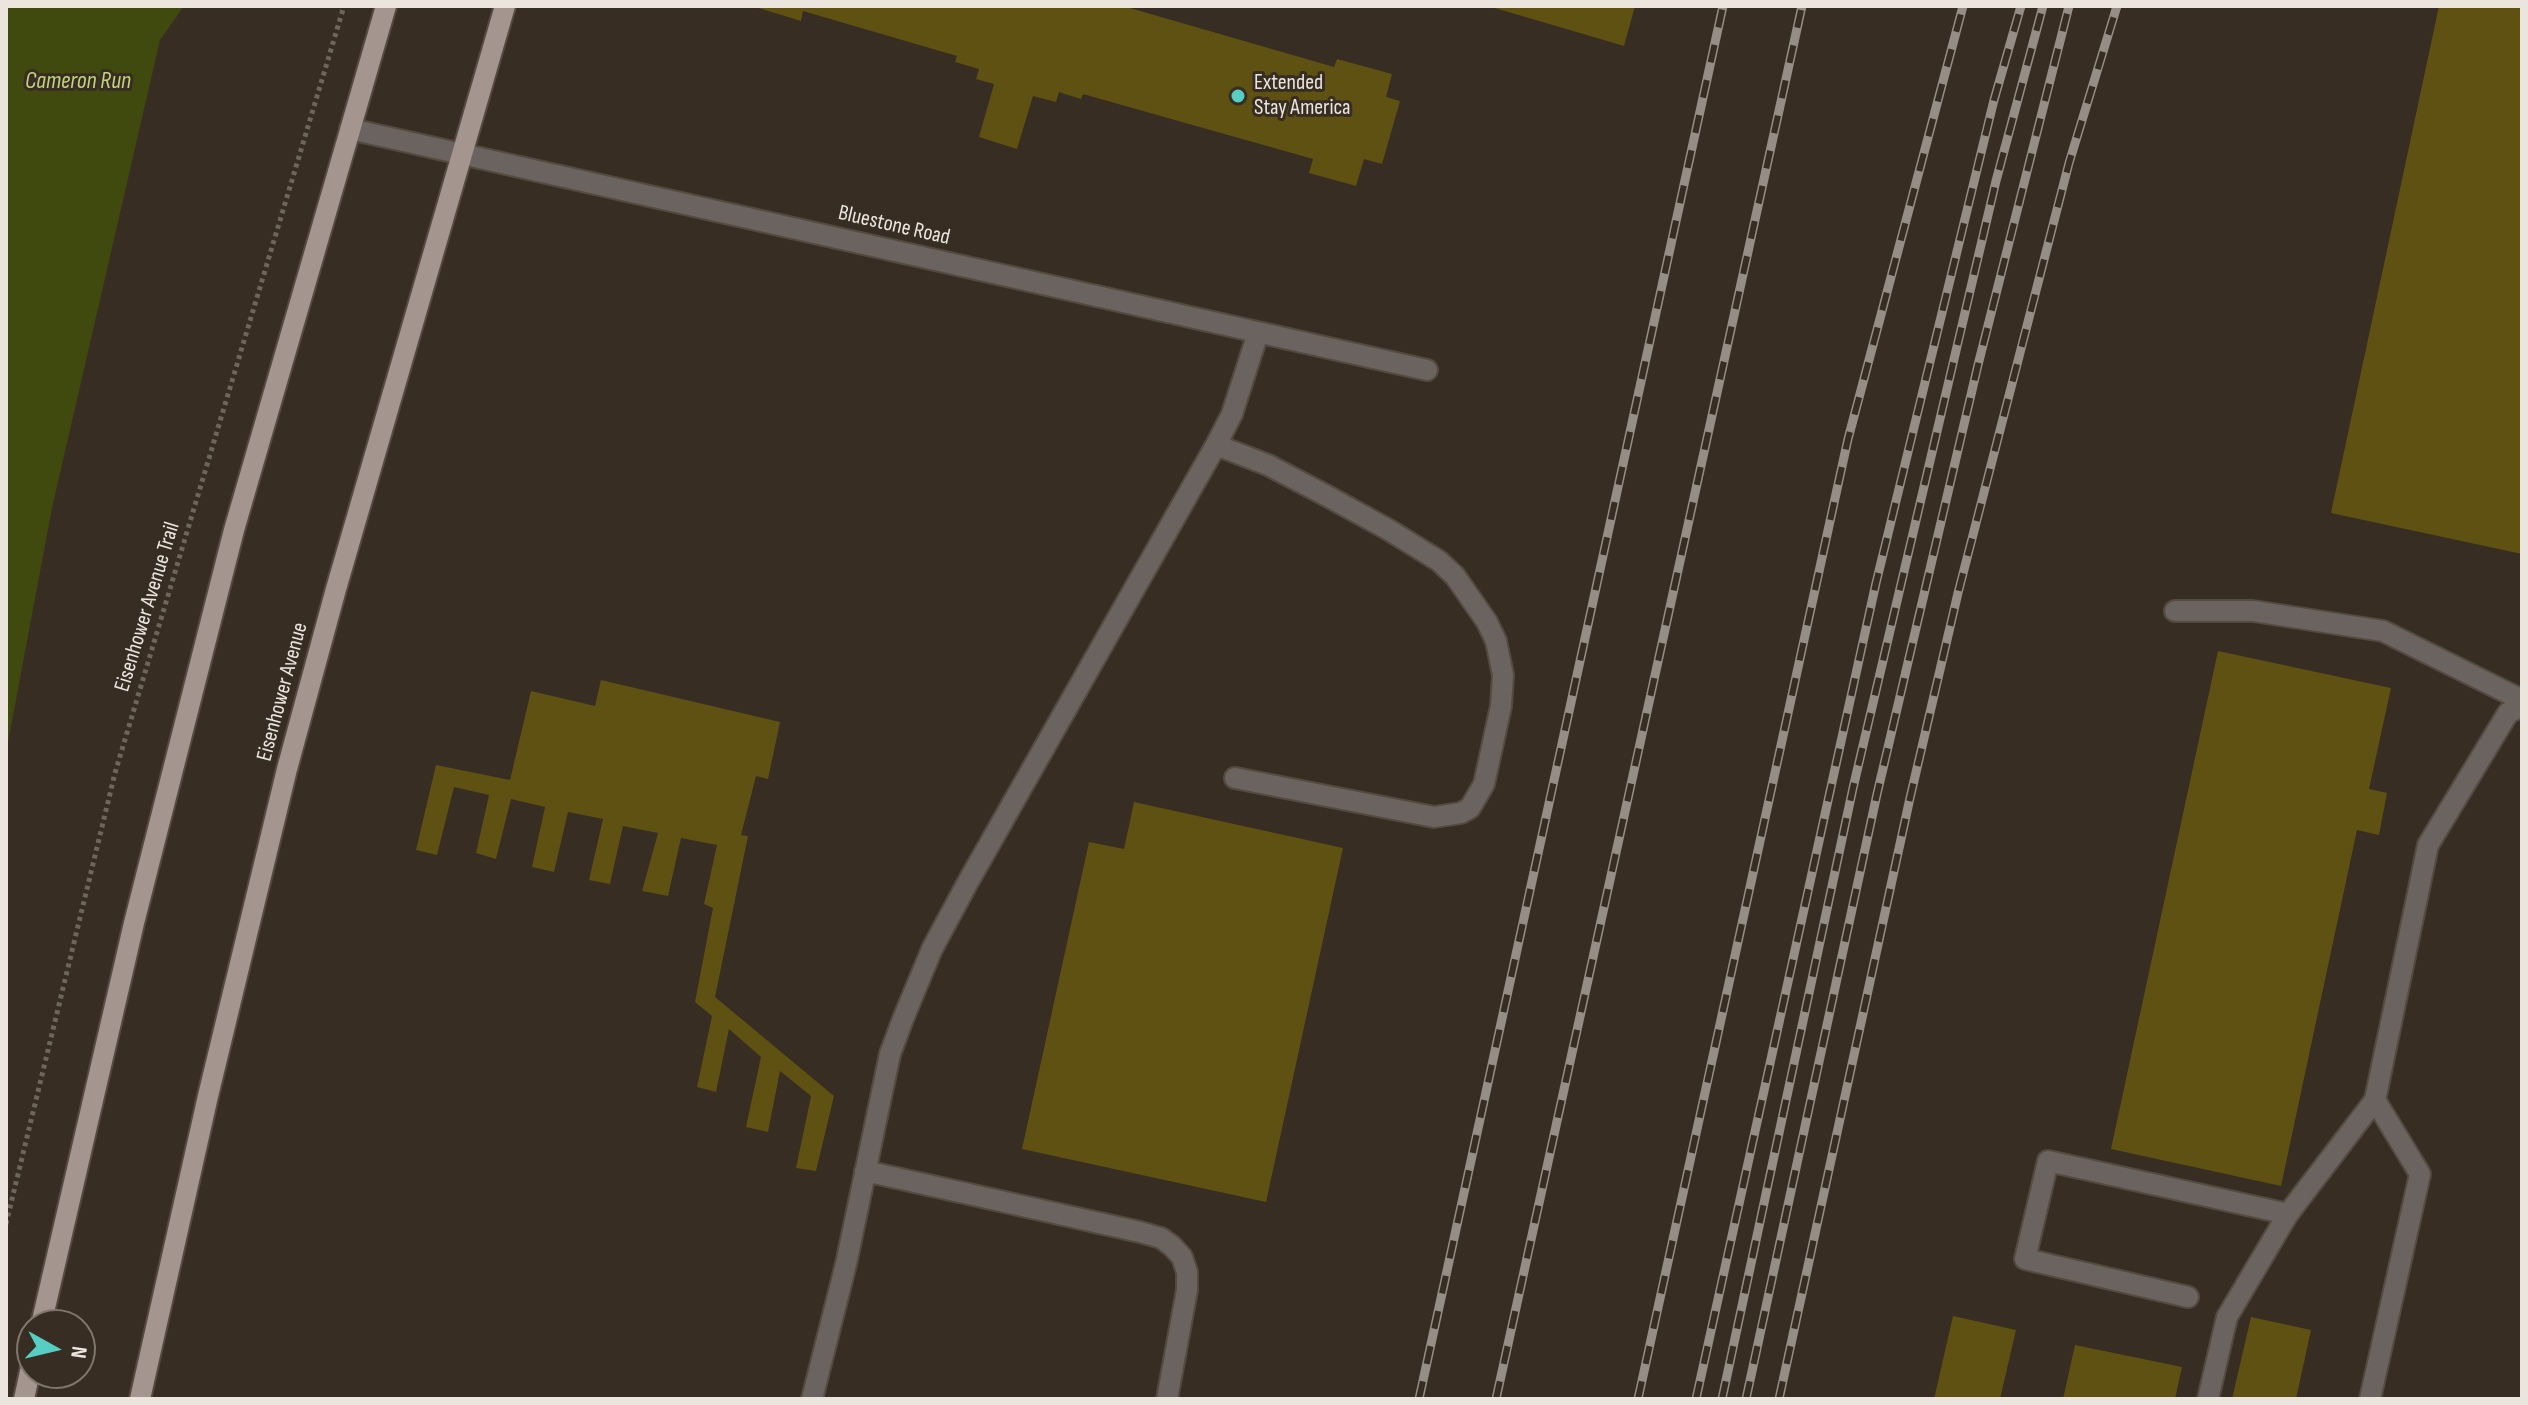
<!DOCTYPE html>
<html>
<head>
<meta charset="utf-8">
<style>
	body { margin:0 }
	#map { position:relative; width:2528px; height:1405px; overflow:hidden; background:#372d22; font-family:"Sofia Sans Condensed",sans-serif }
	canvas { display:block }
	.frame { position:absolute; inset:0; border:8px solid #ebe5de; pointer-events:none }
	.north { position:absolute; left:16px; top:1309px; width:80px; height:80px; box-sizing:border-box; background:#372d22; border:2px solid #7f776d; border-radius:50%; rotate:98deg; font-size:22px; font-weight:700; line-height:32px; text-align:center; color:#ebe5de }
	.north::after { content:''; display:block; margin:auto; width:28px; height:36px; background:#56cec3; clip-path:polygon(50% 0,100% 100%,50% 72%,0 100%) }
</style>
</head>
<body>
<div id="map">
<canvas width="2528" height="1405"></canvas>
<div class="frame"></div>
<div class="north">N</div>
</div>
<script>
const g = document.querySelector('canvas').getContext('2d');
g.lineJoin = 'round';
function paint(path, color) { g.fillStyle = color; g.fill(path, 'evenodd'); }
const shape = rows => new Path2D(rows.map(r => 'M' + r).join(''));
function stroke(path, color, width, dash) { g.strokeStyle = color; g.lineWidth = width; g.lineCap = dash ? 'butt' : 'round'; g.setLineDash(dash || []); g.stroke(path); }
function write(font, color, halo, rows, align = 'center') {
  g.font = font + ' "Sofia Sans Condensed",sans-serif'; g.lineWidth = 6; g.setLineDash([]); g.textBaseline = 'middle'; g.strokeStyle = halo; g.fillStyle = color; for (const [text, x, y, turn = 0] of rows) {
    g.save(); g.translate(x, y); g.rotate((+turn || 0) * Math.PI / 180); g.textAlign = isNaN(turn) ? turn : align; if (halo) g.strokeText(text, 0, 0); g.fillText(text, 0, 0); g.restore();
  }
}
const water = shape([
	[6,6,184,6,160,40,52,508,6,753]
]);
const building = shape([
	[752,6,1123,6,1334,67,1337,59,1392,74,1386,97,1400,101,1382,164,1364,159,1356,186,1309,173,1313,159,1083,94,1081,99,1059,92,1056,102,1033,96,1017,149,979,137,994,84,976,79,979,69,955,62,957,56,803,11,801,21],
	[1488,6,1635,6,1624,46],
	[2439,6,2522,6,2522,554,2331,513],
	[2218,651,2391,688,2369,789,2387,793,2379,835,2357,830,2281,1186,2111,1149],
	[601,680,780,722,768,779,756,776,741,835,748,836,715,997,834,1096,816,1171,796,1168,811,1096,780,1071,768,1132,746,1127,761,1057,729,1029,716,1092,697,1087,712,1016,695,1002,713,908,704,904,717,845,681,838,668,896,642,891,658,833,623,826,610,884,589,880,603,819,568,812,554,872,532,867,545,807,511,799,496,859,476,853,489,795,454,787,437,855,416,850,436,765,510,780,531,691,595,706],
	[1134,802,1343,848,1266,1202,1022,1149,1089,842,1124,849],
	[1953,1316,2016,1330,2000,1399,1934,1399],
	[2251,1317,2311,1330,2296,1399,2232,1399],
	[2075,1345,2182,1367,2175,1399,2063,1399]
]);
const path = shape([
	[6,1224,115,773,344,6]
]);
const minor = shape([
	[350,129,1427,370],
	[1216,445,1268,465,1329,497,1389,530,1439,561,1455,576,1487,622,1496,641,1503,675,1501,706,1484,784,1470,808,1461,813,1434,817,1235,778],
	[2175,611,2253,611,2383,631,2522,700],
	[865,1171,1140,1232,1161,1238,1172,1246,1182,1257,1187,1272,1187,1290,1167,1399],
	[2188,1297,2025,1259,2048,1161,2288,1214,2375,1100],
	[812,1399,846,1264,890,1054,903,1019,932,949,968,882,1216,445,1232,414,1258,333],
	[2208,1399,2227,1317,2288,1214],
	[2370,1399,2420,1174,2375,1100,2428,845,2508,713,2522,706]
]);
const major = shape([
	[41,1325,134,923,234,530,386,6],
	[24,1399,32,1362],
	[140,1399,208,1096,287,769,336,589,505,6]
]);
const rail = shape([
	[1419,1399,1723,6],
	[1496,1399,1802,6],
	[1638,1399,1848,439,1963,6],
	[1696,1399,1876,583,1994,100,2021,6],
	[1722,1399,1853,788,1996,181,2043,6],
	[1746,1399,1877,794,1978,365,2069,6],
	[1779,1399,1910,798,1958,593,2069,163,2117,6]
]);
const markers = [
	[1238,96,8,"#56cec3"]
];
const poiNames = [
	["Extended",1254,83],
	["Stay America",1254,108]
];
const streetNames = [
	["Bluestone Road",894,226,13],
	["Eisenhower Avenue Trail",148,607,-73],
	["Eisenhower Avenue",283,692,-75]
];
const waterNames = [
	["Cameron Run",78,82]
];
paint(water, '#40490e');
paint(building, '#5f5112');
stroke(minor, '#544a40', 24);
stroke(major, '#544a40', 24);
stroke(path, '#6e665c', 5, [4, 4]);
stroke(minor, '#6a635f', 20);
stroke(major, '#a4958e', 20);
stroke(rail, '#968e85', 9);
stroke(rail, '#372d22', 6, [18]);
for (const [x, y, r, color] of markers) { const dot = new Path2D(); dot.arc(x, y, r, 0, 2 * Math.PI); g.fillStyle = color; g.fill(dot); stroke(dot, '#372d22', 3); }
write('22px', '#ebe5de', '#372d22', poiNames, 'left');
write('22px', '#ebe5de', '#372d22', streetNames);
write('italic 24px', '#c2d37e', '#372d22', waterNames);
</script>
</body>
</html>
